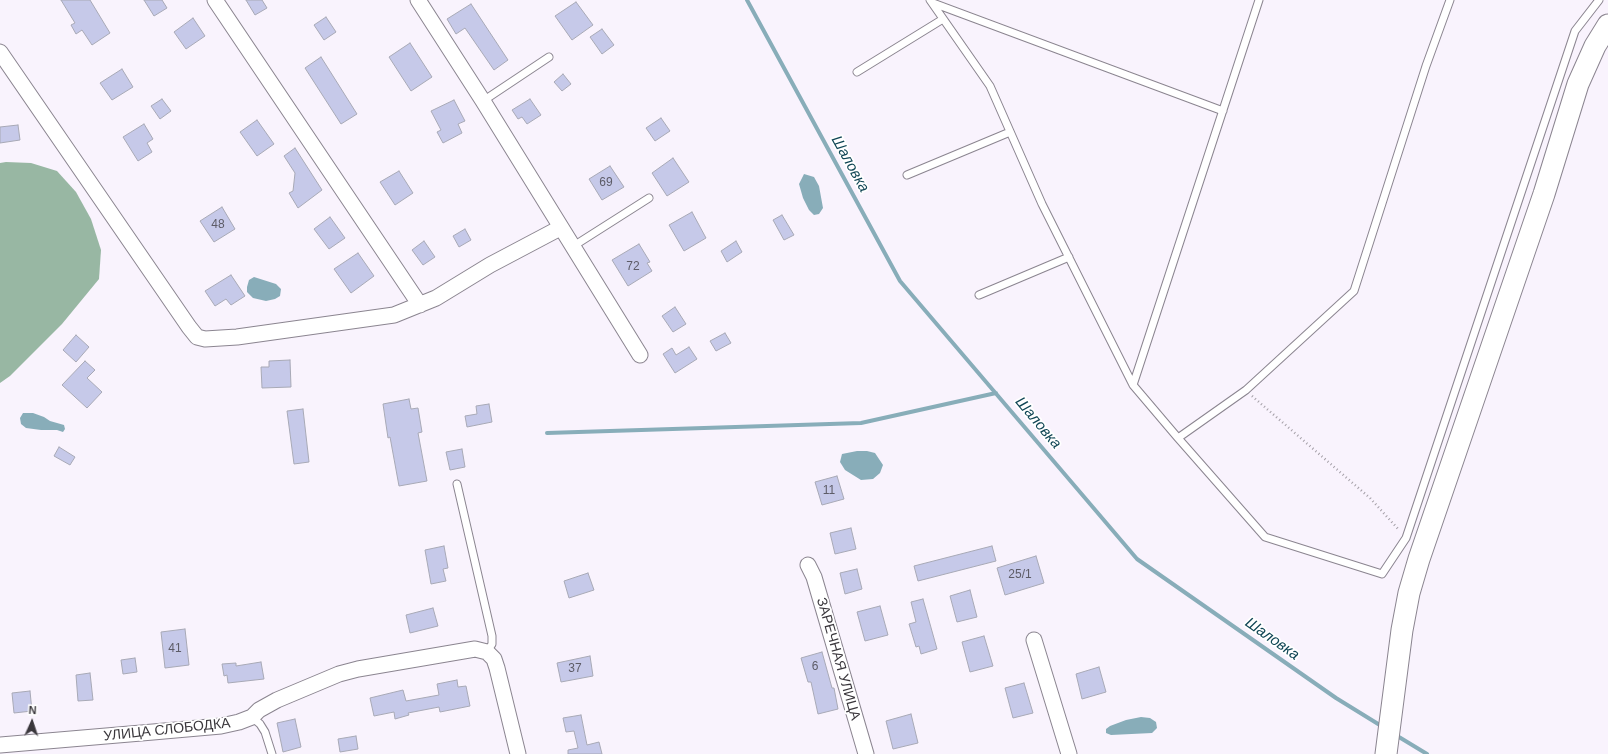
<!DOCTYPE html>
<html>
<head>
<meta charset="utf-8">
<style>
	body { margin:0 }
	#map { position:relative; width:1608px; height:754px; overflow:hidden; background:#f9f3fd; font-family:Helvetica,sans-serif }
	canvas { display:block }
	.north { position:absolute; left:12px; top:702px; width:40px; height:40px; -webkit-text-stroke:3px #fff; paint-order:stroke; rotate:3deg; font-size:11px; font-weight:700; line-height:16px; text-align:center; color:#3a373c }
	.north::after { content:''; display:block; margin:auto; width:14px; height:18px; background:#3a373c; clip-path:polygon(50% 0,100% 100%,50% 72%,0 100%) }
</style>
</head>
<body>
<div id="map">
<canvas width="1608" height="754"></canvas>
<div class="north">N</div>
</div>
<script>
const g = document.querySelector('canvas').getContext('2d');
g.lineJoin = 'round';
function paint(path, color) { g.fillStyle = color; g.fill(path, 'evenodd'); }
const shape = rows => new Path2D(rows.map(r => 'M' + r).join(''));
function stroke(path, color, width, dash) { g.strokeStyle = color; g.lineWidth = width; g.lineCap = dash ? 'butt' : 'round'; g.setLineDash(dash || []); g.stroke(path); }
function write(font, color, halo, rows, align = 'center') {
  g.font = font + ' Helvetica,sans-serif'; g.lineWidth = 3.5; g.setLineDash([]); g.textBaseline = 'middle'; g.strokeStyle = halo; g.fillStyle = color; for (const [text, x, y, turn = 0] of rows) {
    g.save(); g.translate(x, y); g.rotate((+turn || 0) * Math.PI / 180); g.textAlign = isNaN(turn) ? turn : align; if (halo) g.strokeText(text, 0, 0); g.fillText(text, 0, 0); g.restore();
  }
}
const forest = shape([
	[6,162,31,163,57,171,76,192,91,219,101,250,99,279,62,324,10,376,0,383,0,163]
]);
const water = shape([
	[804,174,814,177,819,186,823,208,819,214,814,215,809,210,803,198,799,184],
	[254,277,276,284,281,289,280,296,275,299,266,301,253,298,247,292,247,287,249,280],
	[23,413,33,413,44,417,50,421,64,425,65,429,63,432,57,430,41,430,26,428,21,424,20,418],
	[857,451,867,451,875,453,883,465,880,473,873,479,861,480,845,470,840,462,842,454],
	[1141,717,1150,718,1156,722,1157,728,1152,733,1111,735,1106,733,1106,729,1110,726,1126,720]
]);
const stream = shape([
	[747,0,900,281,1137,559,1336,698,1383,727],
	[547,433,861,423,996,393],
	[1394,734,1427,754]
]);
const building = shape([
	[61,0,90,0,110,33,92,45,82,30,76,34,71,25,75,23,61,0],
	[144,0,162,0,167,8,154,16,144,0],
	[246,0,262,0,267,8,255,15,246,0],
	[576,2,593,25,572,40,555,16,576,2],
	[471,4,508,60,494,70,465,28,456,34,447,19,471,4],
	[326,17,336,32,324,40,314,25,326,17],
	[193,18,205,36,186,49,174,32,193,18],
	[602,29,614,45,602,54,590,37,602,29],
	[410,43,432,77,411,91,389,57,410,43],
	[321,57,357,114,341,124,305,68,321,57],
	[122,69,133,87,112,100,100,83,122,69],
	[563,74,571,84,562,91,554,82,563,74],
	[162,99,171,111,160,119,151,106,162,99],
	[530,99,541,115,527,124,522,117,518,119,512,110,530,99],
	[454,100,465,121,458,124,462,133,443,143,437,132,441,130,431,111,454,100],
	[661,118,670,131,655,141,646,128,661,118],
	[257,120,274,144,257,156,240,132,257,120],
	[144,124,153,139,147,143,152,152,138,161,123,137,144,124],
	[18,125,20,140,0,143,0,127,18,125],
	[295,148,322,190,298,208,289,193,293,191,295,173,284,156,295,148],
	[673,158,689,182,667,196,652,173,673,158],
	[610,166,624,187,602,200,589,179,610,166],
	[399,171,413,193,395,205,380,182,399,171],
	[222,207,235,229,214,242,200,221,222,207],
	[692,212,706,238,684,251,669,225,692,212],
	[782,215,794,235,784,240,773,220,782,215],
	[330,217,345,238,329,249,314,229,330,217],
	[465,229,471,240,459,247,453,236,465,229],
	[424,241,435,257,423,265,412,250,424,241],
	[736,241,742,252,727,262,721,251,736,241],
	[639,244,650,262,647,263,652,271,628,286,612,260,639,244],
	[358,253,374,276,351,293,334,269,358,253],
	[231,275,245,296,231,305,226,299,215,306,205,291,231,275],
	[675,307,686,324,673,332,662,316,675,307],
	[725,333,731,343,716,351,710,341,725,333],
	[76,335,89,347,76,362,63,350,76,335],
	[689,347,697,359,675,373,663,354,672,348,676,355,689,347],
	[290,360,291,387,262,388,261,367,269,367,269,361,290,360],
	[85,361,95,370,87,378,102,392,87,408,62,385,85,361],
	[409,399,411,409,418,408,422,432,418,433,427,481,399,486,390,437,388,438,383,404,409,399],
	[489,404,492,422,467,427,465,416,477,414,476,406,489,404],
	[303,409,309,462,294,464,287,411,303,409],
	[59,447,75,457,70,465,54,456,59,447],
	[462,449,465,467,450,470,446,452,462,449],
	[837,476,844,499,822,505,815,482,837,476],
	[851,528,856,549,835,554,830,533,851,528],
	[444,546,448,568,443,569,446,581,431,584,425,550,444,546],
	[992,546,996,561,918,581,914,566,992,546],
	[1036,556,1044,583,1005,595,997,568,1036,556],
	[857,569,862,589,845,594,840,573,857,569],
	[588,573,594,590,569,598,564,581,588,573],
	[970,590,977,617,957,622,950,596,970,590],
	[923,599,937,649,921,654,919,646,916,647,909,624,916,622,911,602,923,599],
	[880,606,888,635,865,641,857,612,880,606],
	[433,608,438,626,410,633,406,615,433,608],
	[185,629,189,665,165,668,161,632,185,629],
	[984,636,993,666,970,672,962,642,984,636],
	[822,652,832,688,834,688,838,709,818,714,811,682,808,682,801,658,822,652],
	[590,656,593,676,561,682,557,663,590,656],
	[135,658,137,672,123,674,121,660,135,658],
	[261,662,264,679,228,683,227,675,224,676,222,664,236,663,236,666,261,662],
	[1099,667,1106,692,1082,699,1076,674,1099,667],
	[90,673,93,700,78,701,76,675,90,673],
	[457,680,458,687,466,686,470,706,440,712,439,707,408,713,409,715,395,719,394,712,374,716,370,698,403,690,406,701,439,695,437,684,457,680],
	[1024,683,1033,713,1013,718,1005,688,1024,683],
	[30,691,32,711,14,713,12,693,30,691],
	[911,714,918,743,893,749,886,721,911,714],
	[581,715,587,745,599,742,602,754,568,754,568,750,578,748,574,731,566,732,563,718,581,715],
	[295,719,301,747,283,752,277,723,295,719],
	[356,736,358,749,340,752,338,739,356,736]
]);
const path = shape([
	[1252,396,1370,498,1399,530]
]);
const lane = shape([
	[930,0,990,86,1042,204,1133,385],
	[1259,0,1133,385,1178,438,1246,390,1354,291,1426,66,1450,0],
	[933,3,1223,111],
	[857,72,943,19],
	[483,101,549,57],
	[907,175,1010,132],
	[572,247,649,198],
	[979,295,1069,257],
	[1178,438,1265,537,1382,574,1406,538,1575,31,1599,0],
	[457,484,492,636,492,644,487,652],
	[252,717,260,724,265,732,272,754]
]);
const street = shape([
	[215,0,420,305],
	[418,0,483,101,640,355],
	[0,52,189,327,197,337,205,339,237,337,394,315,436,298,490,265,560,228],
	[808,565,814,577,866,754],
	[1034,640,1069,754],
	[0,745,153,732,221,726,239,722,252,717,259,710,277,700,339,674,358,669,475,649,487,652,494,659,497,668,518,754]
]);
const secondary = shape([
	[1386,754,1402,630,1409,593,1419,559,1544,194,1578,84,1595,46,1608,25]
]);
const numberNames = [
	["69",606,183],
	["48",218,225],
	["72",633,267],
	["11",829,491],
	["25/1",1020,575],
	["41",175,649],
	["6",815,667],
	["37",575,669]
];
const streetNames = [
	["ЗАРЕЧНАЯ УЛИЦА",838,659,74],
	["УЛИЦА СЛОБОДКА",167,730,-6]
];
const waterNames = [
	["Шаловка",850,164,61],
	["Шаловка",1038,423,50],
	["Шаловка",1272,639,35]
];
paint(forest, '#98b7a3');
paint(water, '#88adb9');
stroke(stream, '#88adb9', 4);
paint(building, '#c6c9e9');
stroke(building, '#a8a9b6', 1);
stroke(lane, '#8b8590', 9);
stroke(street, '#8b8590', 17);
stroke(secondary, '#8b8590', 23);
stroke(path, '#a49fa7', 2.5, [1, 3]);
stroke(lane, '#fff', 7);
stroke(street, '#fff', 15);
stroke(secondary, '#fff', 21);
write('12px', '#5d5c67', null, numberNames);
write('14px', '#3a373c', '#fff', streetNames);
write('italic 15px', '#0f4554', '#fff', waterNames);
</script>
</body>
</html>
